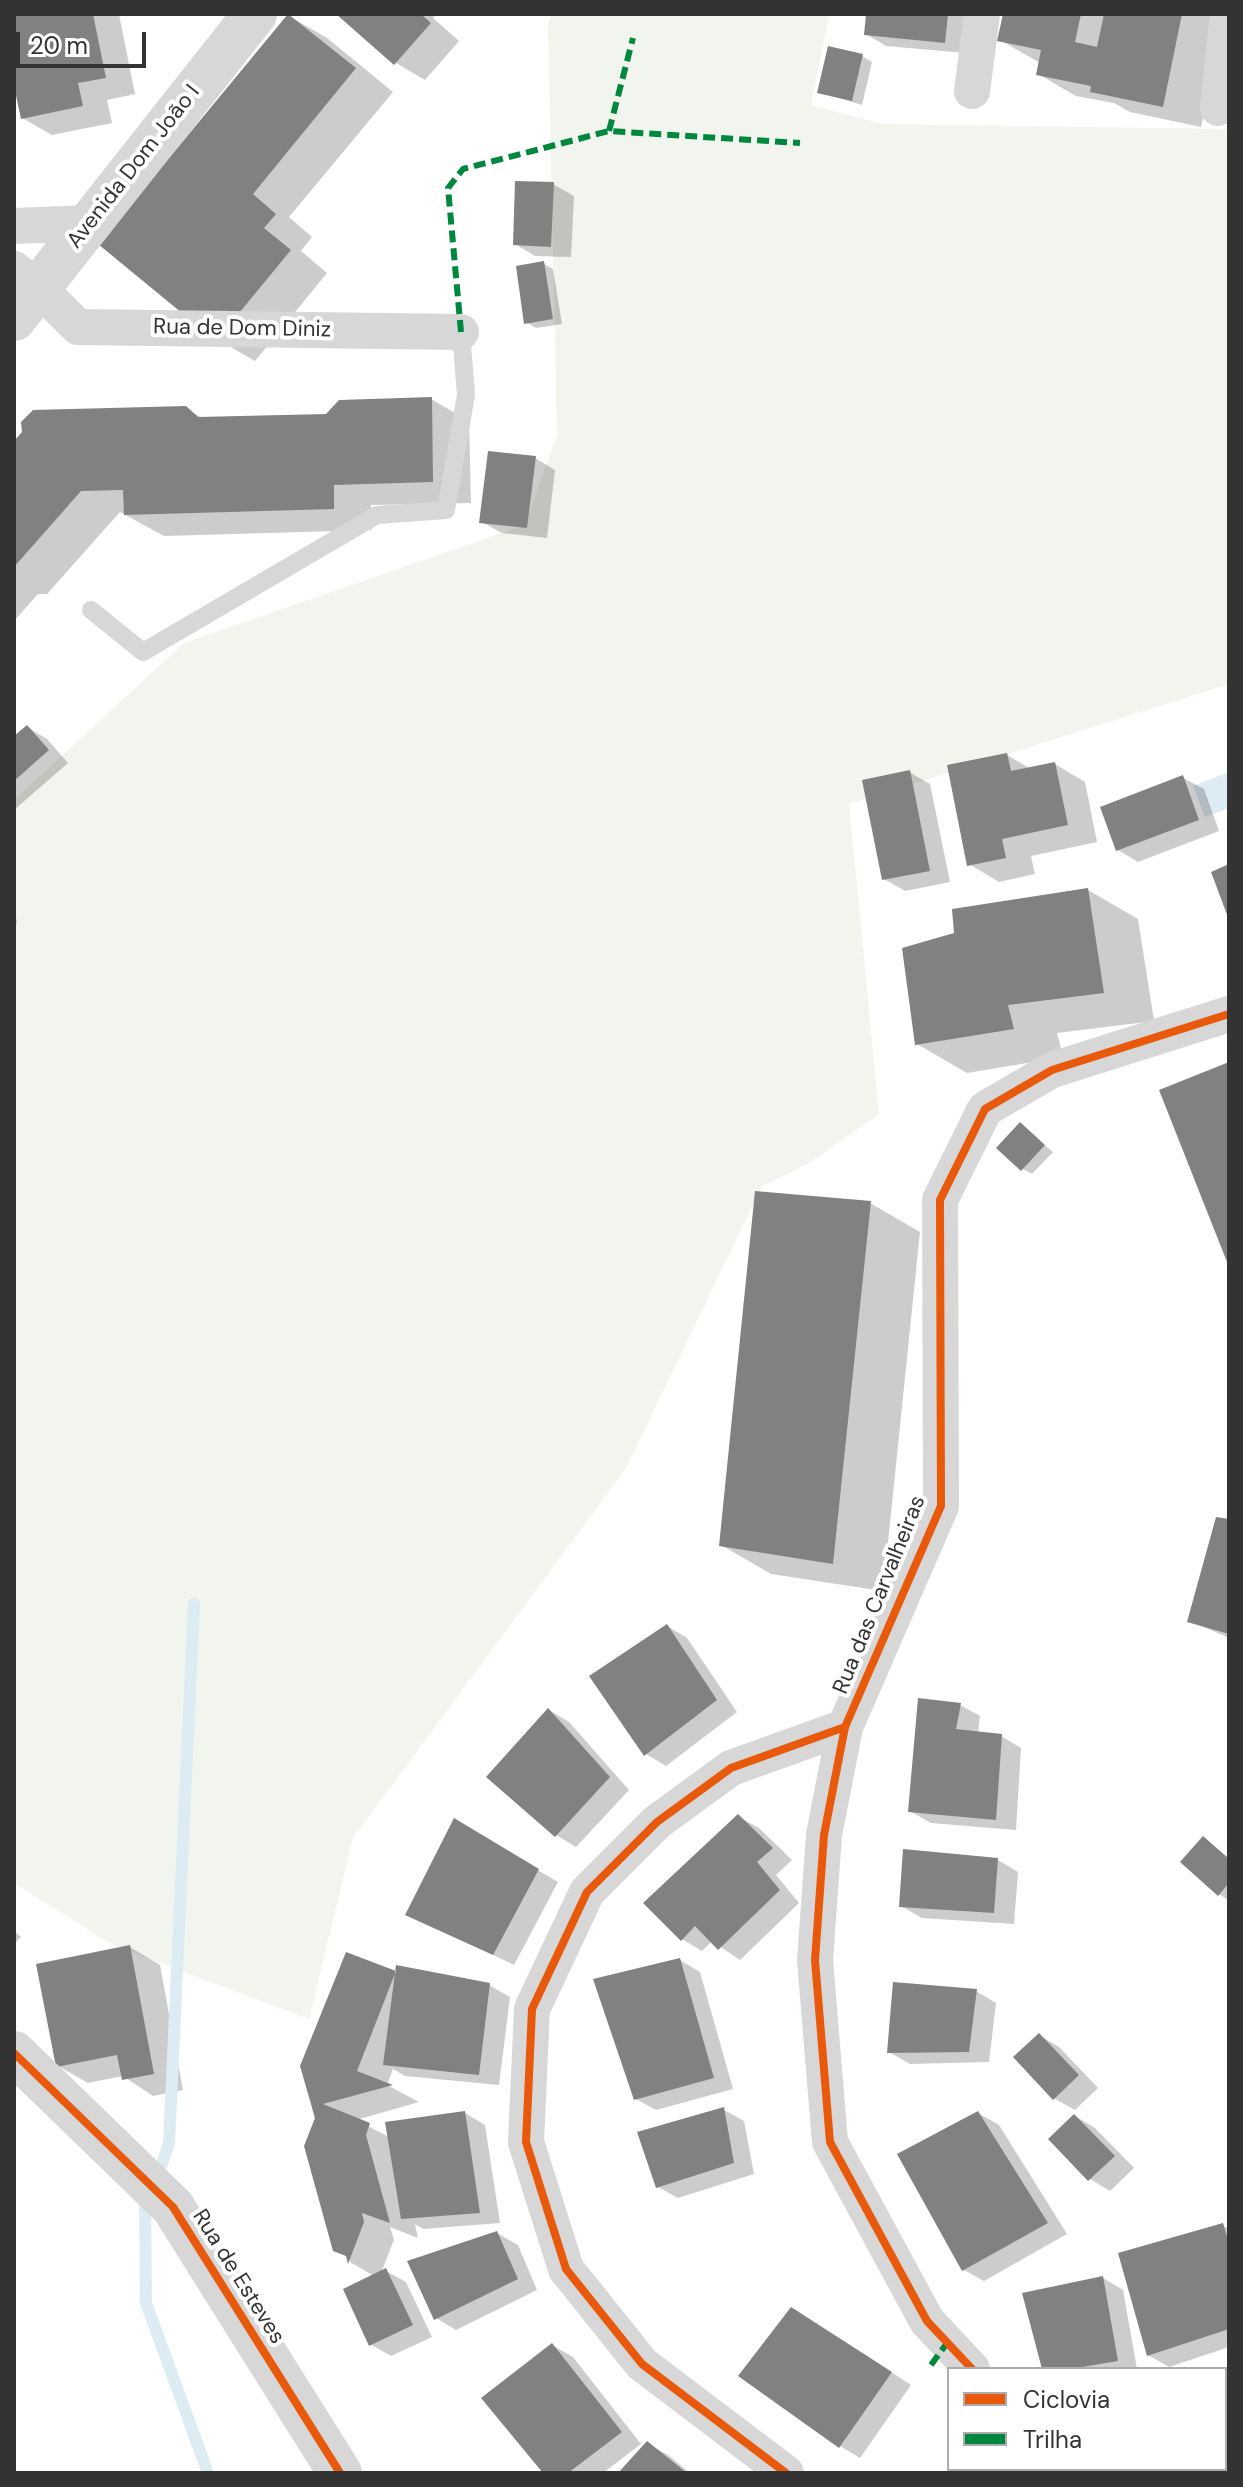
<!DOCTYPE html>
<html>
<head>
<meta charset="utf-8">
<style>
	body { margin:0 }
	#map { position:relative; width:1243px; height:2487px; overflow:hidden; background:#fff; font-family:"DM Sans",sans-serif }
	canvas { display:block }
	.frame { position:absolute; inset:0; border:16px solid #333; pointer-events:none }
	.legend { position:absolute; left:947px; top:2367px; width:280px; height:104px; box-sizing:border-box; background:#fff; border:2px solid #adadad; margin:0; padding:10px 14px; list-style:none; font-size:24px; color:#333 }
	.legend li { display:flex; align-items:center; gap:16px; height:40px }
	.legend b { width:40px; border:2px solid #adadad }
	.scale { position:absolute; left:16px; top:32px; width:130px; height:36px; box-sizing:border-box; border:4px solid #333; border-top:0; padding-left:10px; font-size:24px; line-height:28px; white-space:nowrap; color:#333; -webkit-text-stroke:6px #fff; paint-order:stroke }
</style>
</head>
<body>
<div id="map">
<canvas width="1243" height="2487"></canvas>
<div class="frame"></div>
<ul class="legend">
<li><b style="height:10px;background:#e8590c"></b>Ciclovia</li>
<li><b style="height:10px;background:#00873e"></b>Trilha</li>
</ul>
<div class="scale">20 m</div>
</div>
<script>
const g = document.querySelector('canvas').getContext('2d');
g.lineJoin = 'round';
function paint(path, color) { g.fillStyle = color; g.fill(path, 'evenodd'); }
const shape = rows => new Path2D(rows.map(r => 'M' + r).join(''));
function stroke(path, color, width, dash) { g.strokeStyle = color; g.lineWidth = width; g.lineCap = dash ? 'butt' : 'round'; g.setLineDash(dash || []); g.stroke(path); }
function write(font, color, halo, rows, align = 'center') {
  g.font = font + ' "DM Sans",sans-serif'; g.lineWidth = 8; g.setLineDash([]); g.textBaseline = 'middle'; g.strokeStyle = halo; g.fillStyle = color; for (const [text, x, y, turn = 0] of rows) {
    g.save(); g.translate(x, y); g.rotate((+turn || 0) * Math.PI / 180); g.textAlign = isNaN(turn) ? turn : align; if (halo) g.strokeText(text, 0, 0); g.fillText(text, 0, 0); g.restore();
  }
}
const green = shape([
	[552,14,829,14,811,105,882,124,1229,129,1229,684,849,804,879,1114,811,1162,762,1186,626,1468,353,1838,309,2019,115,1946,14,1883,14,800,184,643,525,525,557,435,548,24]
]);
const water = shape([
	[1229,772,1229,808,1205,817,1193,786]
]);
const shadow = shape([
	[14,14,119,14,135,94,107,100,112,123,52,135,22,118,14,76],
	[339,14,436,14,433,18,459,41,425,80,396,63],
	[868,14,969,14,965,53,886,46,866,34],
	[1005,14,1225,14,1201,127,1130,112,1114,103,1076,96,1038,74,1040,63,1000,40],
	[289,16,327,38,393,92,289,217,312,237,301,251,327,273,255,361,217,339],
	[862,56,872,62,862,105,819,92],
	[553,184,574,196,571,257,535,256,515,244],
	[544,264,553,269,562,324,536,328,526,322],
	[431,399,469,421,471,503,371,505,372,530,164,536,120,512,47,594,38,594,14,621,14,444,185,408,204,419,327,416],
	[535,458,555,470,547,538,502,533,482,522],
	[27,727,47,739,68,763,14,810,14,739],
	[1007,755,1031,769,1055,764,1085,782,1097,842,1031,856,1035,874,999,882,969,864],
	[909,772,930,784,950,882,905,891,884,879],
	[1183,778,1204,789,1219,831,1138,862,1118,850],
	[1088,890,1138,919,1154,1021,1057,1033,1063,1057,967,1073,917,1044],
	[14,918,17,920,14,939],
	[1020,1125,1053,1152,1032,1174,1023,1169],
	[870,1203,920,1232,883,1591,771,1574,721,1545],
	[1229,1521,1229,1638,1190,1621],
	[667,1626,687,1638,737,1712,666,1766,646,1754],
	[960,1705,980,1716,978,1733,1001,1736,1021,1748,1016,1830,931,1823,910,1811],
	[549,1710,569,1722,629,1790,576,1847,556,1835],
	[739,1817,759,1828,792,1860,776,1875,799,1903,740,1960,712,1941,702,1951,682,1939],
	[454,1821,558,1882,514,1965,408,1914],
	[1204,1839,1229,1858,1228,1900,1219,1894],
	[998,1860,1018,1872,1014,1924,922,1918,901,1906],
	[14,1931,21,1937,14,1944],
	[130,1947,160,1965,183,2090,153,2096,123,2076,88,2083,58,2066],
	[680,1960,700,1972,733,2089,656,2110,636,2099],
	[395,1972,489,1985,510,1997,499,2085,405,2076,393,2069,387,2085,419,2102,356,2120,389,2137,465,2113,485,2125,500,2223,423,2229,415,2224,418,2238,390,2227,394,2240,381,2273,386,2271,406,2282,432,2337,391,2356,370,2344,374,2276,350,2262,302,2066],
	[976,1991,996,2003,989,2062,910,2064,889,2052],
	[1039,2035,1059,2047,1098,2088,1075,2110,1055,2099,1016,2057],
	[724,2110,744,2121,754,2174,678,2198,658,2187],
	[978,2113,999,2125,1067,2234,984,2281,964,2270],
	[1075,2116,1095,2128,1134,2168,1110,2191,1090,2179],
	[1223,2226,1229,2229,1229,2347,1169,2367,1148,2355],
	[497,2233,518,2245,537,2290,456,2330,436,2318],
	[1103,2278,1123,2290,1137,2369,1044,2369],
	[812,2321,911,2385,860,2458,840,2446],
	[552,2345,573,2357,641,2444,603,2473,546,2473],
	[648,2444,668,2455,690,2473,621,2473],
	[1122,2469,1223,2469,1224,2473,1109,2473]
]);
const stream = shape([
	[162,2164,169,2143,194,1604],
	[145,2201,146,2303,208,2473]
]);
const building = shape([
	[14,14,93,14,106,78,78,83,83,106,21,119,14,86],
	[288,14,356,68,253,194,276,214,264,228,291,250,216,341,98,244],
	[336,14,421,14,431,23,394,65],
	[866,14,948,14,945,43,864,35],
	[1003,14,1081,14,1075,42,1097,47,1104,14,1182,14,1163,107,1090,92,1091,86,1036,75,1041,50,997,41],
	[828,46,863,54,852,101,817,93],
	[515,181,554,182,551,247,513,245],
	[544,261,553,319,524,324,516,266],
	[432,397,433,482,334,485,334,509,124,515,123,490,81,491,14,567,14,441,22,432,21,422,33,410,186,406,198,417,326,414,339,400],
	[488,451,536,456,527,528,479,523],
	[27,725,49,750,14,781,14,736],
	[1007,753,1011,771,1055,762,1068,825,1002,839,1006,858,967,866,947,765],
	[910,770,930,871,882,880,862,780],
	[1183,775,1199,820,1116,851,1100,807],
	[1229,864,1229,920,1211,872],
	[1088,888,1104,993,1008,1005,1014,1029,915,1045,902,948,954,933,952,909],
	[1229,1062,1229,1267,1159,1090],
	[1020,1122,1045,1145,1021,1171,996,1148],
	[755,1191,871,1201,833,1564,719,1546],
	[1216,1517,1229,1519,1229,1634,1187,1622],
	[667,1624,717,1700,644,1756,589,1676],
	[918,1698,961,1703,956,1729,1002,1734,996,1820,908,1812],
	[548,1708,610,1777,555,1837,486,1777],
	[738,1814,773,1848,757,1862,780,1890,718,1950,695,1926,681,1941,643,1903],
	[454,1818,539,1869,493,1955,405,1915],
	[1203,1836,1229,1859,1229,1883,1218,1896,1180,1862],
	[903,1849,998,1858,994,1913,899,1907],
	[130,1945,154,2074,122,2080,117,2055,56,2067,36,1964],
	[346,1952,396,1971,357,2071,393,2085,323,2104,370,2123,366,2135,390,2223,362,2213,364,2222,348,2264,346,2256,333,2251,304,2146,315,2118,300,2066],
	[680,1958,714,2078,634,2100,593,1979],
	[396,1965,490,1983,479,2075,383,2065],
	[893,1982,977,1989,969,2052,887,2053],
	[1039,2033,1079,2075,1053,2100,1013,2057],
	[724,2107,734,2163,656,2188,637,2132],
	[465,2111,480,2213,401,2219,385,2122],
	[978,2111,1048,2223,962,2271,897,2154],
	[1074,2114,1115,2156,1088,2181,1048,2139],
	[1223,2223,1229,2243,1229,2329,1147,2356,1118,2253],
	[497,2231,518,2279,434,2320,407,2261],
	[386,2268,413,2325,369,2346,343,2289],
	[1103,2276,1118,2361,1070,2369,1042,2369,1022,2293],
	[791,2307,892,2372,839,2448,738,2376],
	[552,2343,622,2432,568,2473,543,2473,481,2398],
	[647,2441,687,2473,618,2473],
	[1115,2469,1207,2469,1208,2473,1104,2473]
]);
const service = shape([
	[91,610,143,652,377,515,446,510,466,395,461,332]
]);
const minor = shape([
	[972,91,982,14],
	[1218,108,1228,14],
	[14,226,90,223],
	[14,269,39,288,78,327,461,332],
	[972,2369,927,2321,830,2142,815,1960,824,1835,845,1727,941,1506,940,1200,985,1109,1052,1070,1229,1014],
	[1225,2392,1229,2391],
	[786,2473,642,2364,566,2269,526,2142,532,2009,587,1892,657,1822,731,1768,845,1727]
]);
const tertiary = shape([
	[14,319,255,14],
	[14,2053,173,2207,340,2473]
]);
const quiet = shape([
	[609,131,633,38],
	[461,332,448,188,463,169,609,131,800,143],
	[931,2365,947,2343]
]);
const cycleway = shape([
	[14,2053,173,2207,340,2473],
	[972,2369,927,2321,830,2142,815,1960,824,1835,845,1727,941,1506,940,1200,985,1109,1052,1070,1229,1014],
	[786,2473,642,2364,566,2269,526,2142,532,2009,587,1892,657,1822,731,1768,845,1727]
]);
const streetNames = [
	["Avenida Dom João I",134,167,-52],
	["Rua de Dom Diniz",242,329,1],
	["Rua das Carvalheiras",880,1595,-68],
	["Rua de Esteves",238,2277,58]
];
paint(green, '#f1f5ed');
paint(water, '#ddebf3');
paint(shadow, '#0003');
stroke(stream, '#ddebf3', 12);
paint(building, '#818181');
stroke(service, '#d7d7d7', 18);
stroke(minor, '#d7d7d7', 36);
stroke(tertiary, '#d7d7d7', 44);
stroke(quiet, '#00873e', 6, [12, 6]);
stroke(cycleway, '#e8590c', 8);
write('22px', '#333', '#fff', streetNames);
</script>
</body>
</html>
